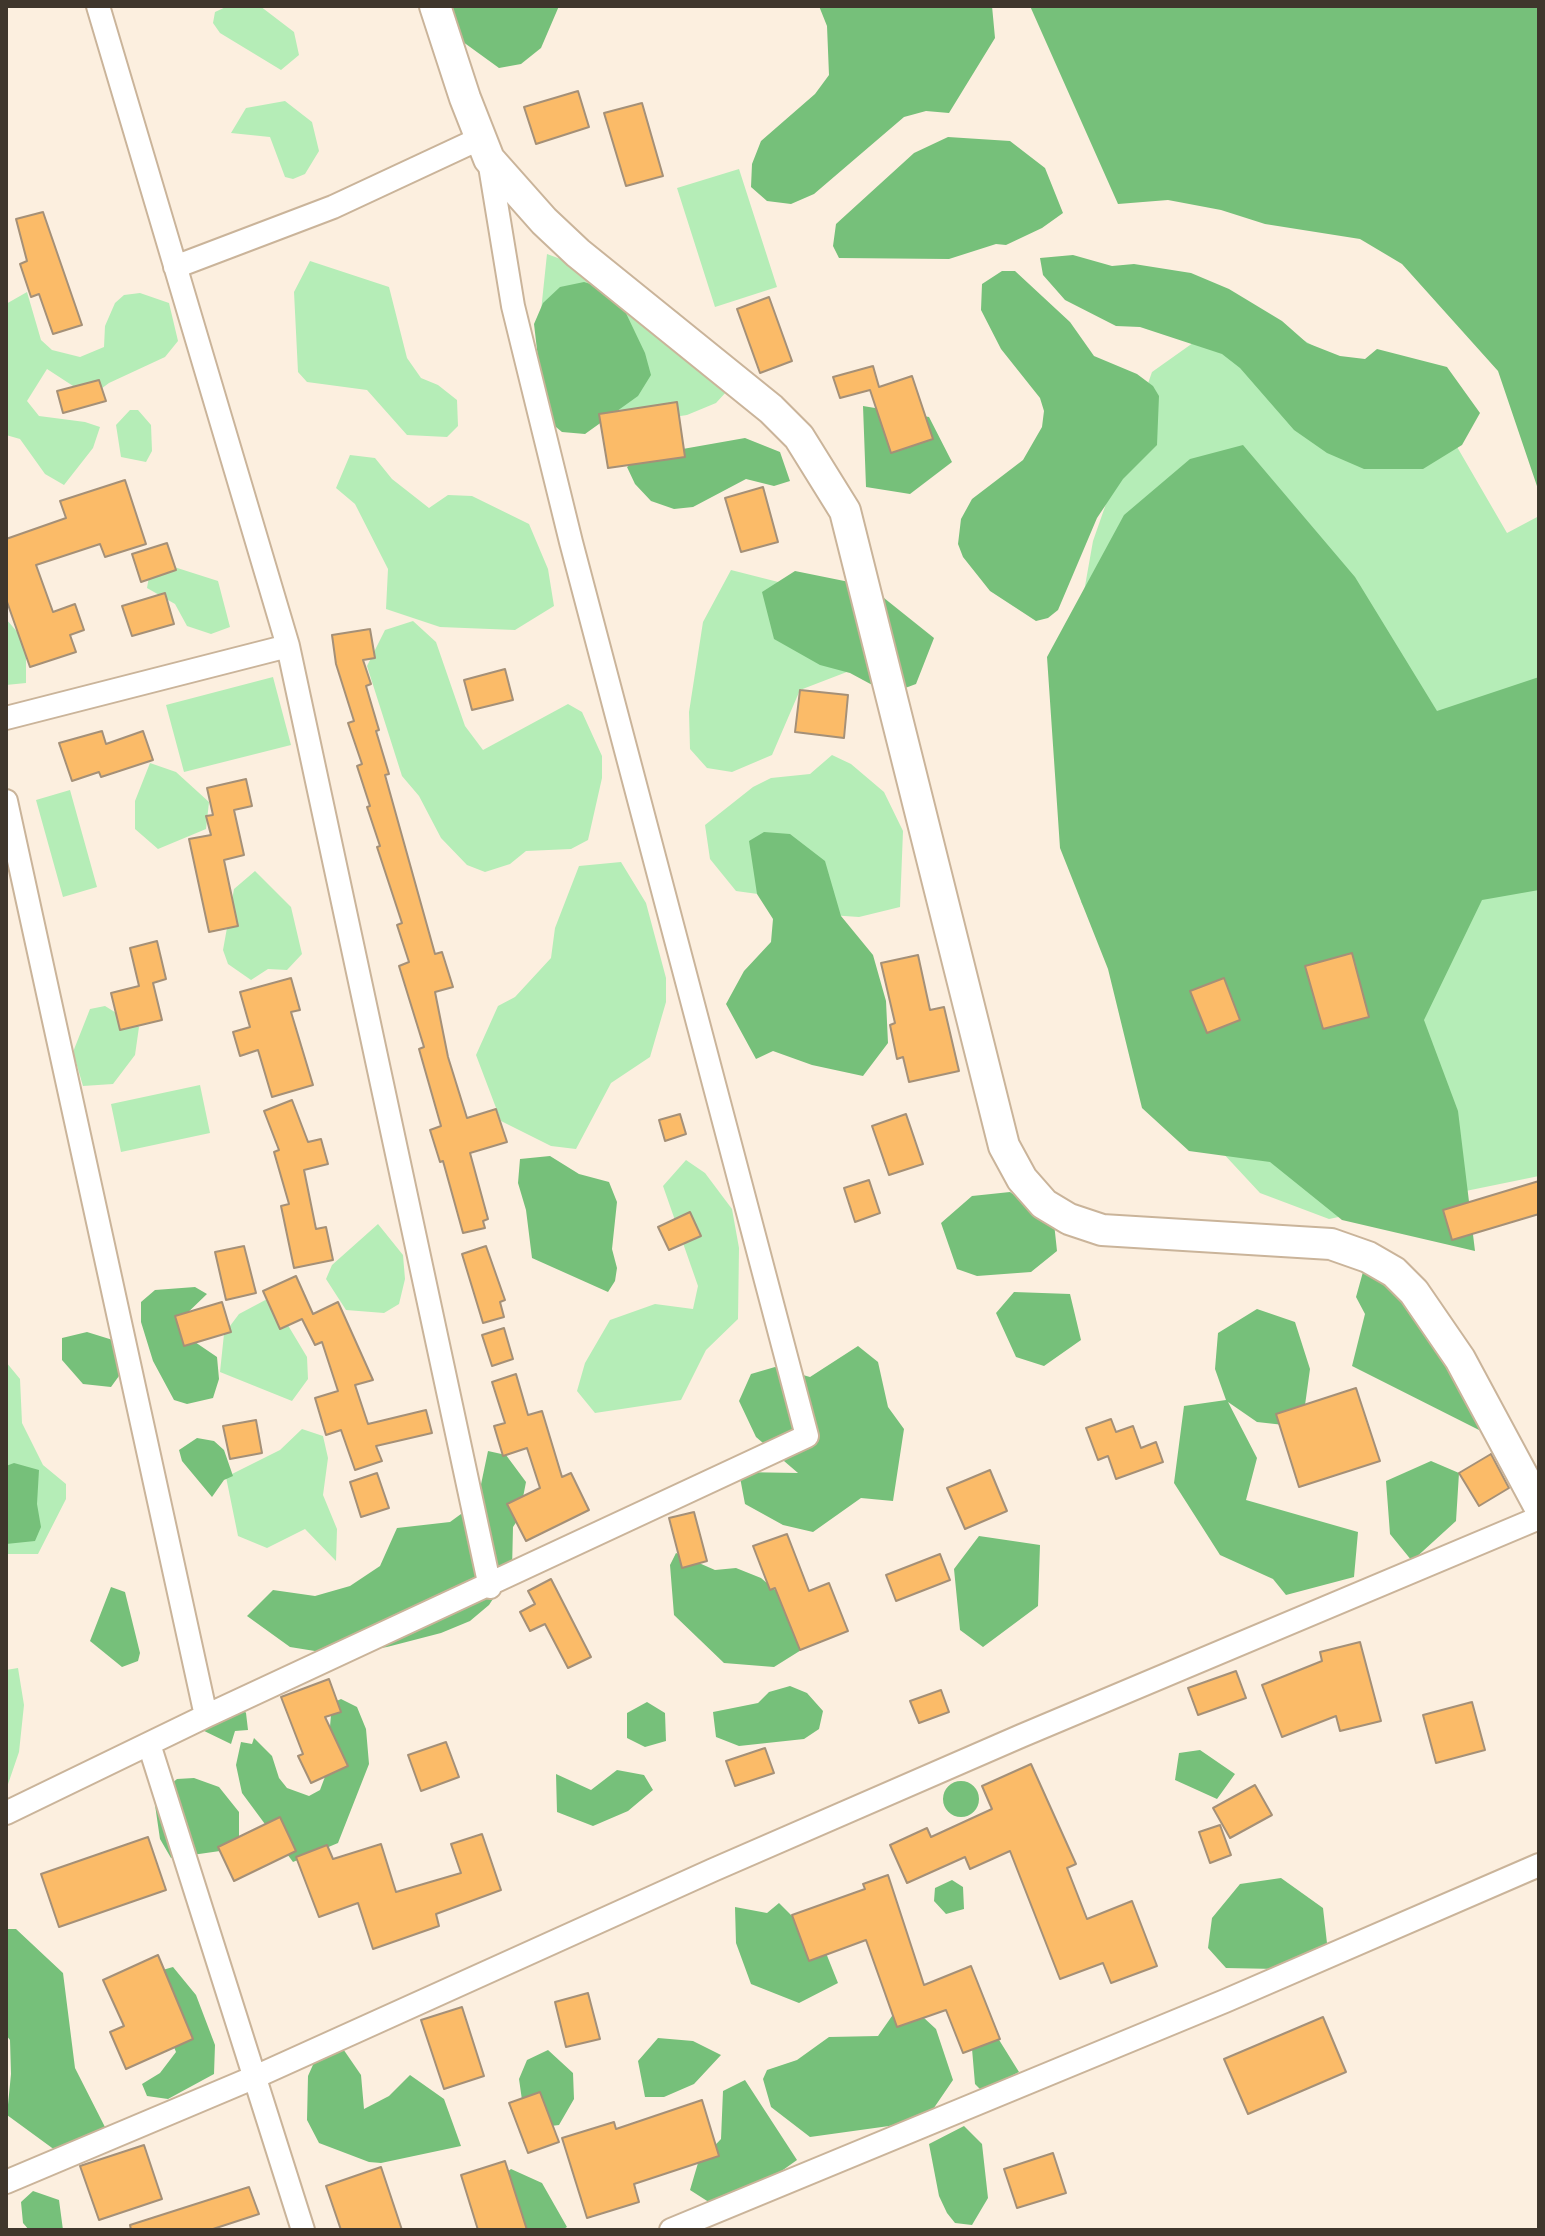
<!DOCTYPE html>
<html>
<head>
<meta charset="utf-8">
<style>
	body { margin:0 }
	#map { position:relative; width:1545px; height:2236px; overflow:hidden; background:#fcefdf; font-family:"Roboto Condensed",sans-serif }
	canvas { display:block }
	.frame { position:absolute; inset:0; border:8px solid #3f362c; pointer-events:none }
</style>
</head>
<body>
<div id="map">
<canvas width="1545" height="2236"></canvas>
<div class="frame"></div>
</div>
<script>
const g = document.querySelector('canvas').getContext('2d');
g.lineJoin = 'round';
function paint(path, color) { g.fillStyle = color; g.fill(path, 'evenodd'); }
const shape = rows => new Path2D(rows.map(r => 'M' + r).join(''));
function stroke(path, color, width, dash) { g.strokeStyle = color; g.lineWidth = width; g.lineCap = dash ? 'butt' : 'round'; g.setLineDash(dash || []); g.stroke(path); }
const green = shape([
	[228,6,260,6,294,32,299,55,281,70,220,33,213,23,215,12],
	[285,101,312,122,319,151,305,174,293,179,285,177,270,137,231,133,246,108],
	[739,169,777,287,715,307,677,188],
	[547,254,642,289,678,312,746,381,739,378,716,403,687,415,661,419,599,414,539,330],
	[310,261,389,287,407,358,421,378,438,385,457,400,458,426,447,437,407,435,367,390,307,382,298,372,294,292],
	[27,292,41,340,52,350,80,357,104,347,105,326,115,303,124,295,140,293,169,303,178,341,165,357,109,383,90,397,47,369,27,401,39,416,85,422,100,427,93,448,64,485,45,474,20,439,6,435,6,304],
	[1245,306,1442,421,1507,533,1539,516,1539,1176,1329,1219,1260,1193,1207,1136,1081,902,1062,716,1093,541,1152,372],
	[130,410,138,410,151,425,152,451,146,462,121,457,116,425],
	[350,455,375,458,392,479,429,508,448,495,472,496,529,524,548,569,554,606,515,630,440,627,386,609,388,569,355,504,336,488],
	[151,565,171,566,218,581,230,627,211,634,187,626,175,604,147,588],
	[731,570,794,586,852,670,800,690,772,755,732,772,707,768,690,749,689,712,703,622],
	[6,619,26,642,26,683,6,685],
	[413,621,436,642,465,726,483,750,568,704,582,712,602,756,602,778,588,840,571,849,526,851,510,864,485,872,467,865,441,838,419,796,402,776,367,666,385,630],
	[273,677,291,745,184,772,166,705],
	[832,755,851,764,884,792,903,831,900,907,859,917,815,914,765,895,736,891,710,859,705,825,753,787,771,778,810,774],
	[150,763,176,772,209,802,206,829,158,849,135,829,135,801],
	[70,790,97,887,63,897,36,800],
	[621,862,646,903,666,978,666,1002,650,1057,611,1083,576,1149,551,1146,501,1121,476,1055,498,1006,515,997,551,958,555,928,579,866],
	[255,871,291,907,302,954,287,970,268,969,251,980,228,964,223,950,234,889],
	[105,1006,139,1027,135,1055,113,1084,83,1086,73,1052,90,1009],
	[200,1085,210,1133,121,1152,111,1104],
	[686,1160,705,1173,732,1209,739,1248,738,1319,706,1350,681,1400,595,1413,577,1391,585,1363,610,1320,655,1304,693,1309,698,1286,663,1186],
	[378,1224,403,1255,405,1279,399,1304,384,1313,346,1310,326,1279,332,1265],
	[271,1297,307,1357,308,1379,292,1401,220,1372,224,1334,239,1314],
	[6,1362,20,1379,22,1423,43,1465,66,1484,66,1499,38,1554,6,1554],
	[302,1429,323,1436,328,1458,323,1495,337,1529,336,1561,305,1529,267,1548,238,1536,226,1477,280,1450],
	[18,1668,24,1705,19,1752,6,1790,6,1670]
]);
const forest = shape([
	[449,6,559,6,541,48,521,64,499,68,459,39],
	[819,6,992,6,995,38,949,113,926,111,904,117,814,194,791,204,767,201,751,187,752,164,761,141,815,94,829,75,827,26],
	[1030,6,1539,6,1539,492,1498,371,1402,264,1360,239,1265,224,1221,210,1168,200,1118,204],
	[948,137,1010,141,1045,168,1063,213,1042,228,1006,245,996,244,949,259,839,258,833,246,836,224,914,153],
	[1073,255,1112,266,1134,264,1191,273,1229,289,1282,321,1307,343,1340,356,1365,359,1377,349,1447,367,1480,413,1462,445,1423,469,1364,469,1327,453,1294,430,1240,368,1222,354,1140,327,1116,326,1065,300,1043,275,1040,258],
	[1002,271,1015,271,1070,322,1094,356,1137,374,1153,386,1159,396,1157,445,1123,479,1097,518,1058,610,1048,618,1036,621,990,591,963,557,958,544,961,519,972,499,1023,460,1042,427,1044,411,1040,398,1001,349,981,310,982,284],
	[584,282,607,289,624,309,645,353,651,375,638,396,585,434,562,432,545,418,534,324,543,303,560,287],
	[863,406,929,417,952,462,910,494,866,487],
	[745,438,780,452,790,481,774,486,746,479,693,507,674,509,651,501,635,484,627,467,643,456],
	[1243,445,1355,577,1437,711,1539,677,1539,890,1482,900,1424,1020,1458,1111,1475,1251,1342,1220,1270,1162,1189,1151,1142,1108,1108,969,1060,848,1047,657,1124,515,1190,459],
	[795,571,869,586,934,638,916,684,889,694,850,673,820,665,774,639,762,592],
	[764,832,790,834,825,861,841,916,873,955,886,1001,888,1043,863,1076,812,1065,773,1051,756,1059,726,1004,744,971,771,942,773,919,757,894,749,841],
	[550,1156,579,1174,609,1182,617,1202,612,1249,617,1268,615,1281,608,1292,532,1258,526,1210,518,1183,520,1159],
	[1010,1192,1054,1223,1057,1251,1031,1272,977,1276,957,1269,941,1223,972,1196],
	[1368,1254,1426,1281,1494,1397,1481,1431,1352,1366,1365,1314,1356,1297],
	[195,1287,207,1294,180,1320,192,1340,217,1357,219,1379,213,1398,187,1404,174,1400,153,1361,141,1322,141,1302,155,1290],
	[1014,1292,1070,1294,1081,1340,1044,1366,1016,1357,996,1313],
	[1257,1309,1295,1322,1310,1369,1302,1427,1257,1422,1228,1402,1257,1458,1246,1500,1358,1532,1354,1577,1286,1595,1273,1579,1220,1555,1174,1483,1184,1406,1226,1400,1215,1369,1218,1333],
	[87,1332,116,1341,124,1369,111,1387,83,1384,62,1360,62,1338],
	[858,1346,878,1362,888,1407,904,1429,893,1501,861,1498,813,1532,783,1525,745,1504,739,1472,798,1473,756,1437,739,1401,751,1374,775,1367,810,1377],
	[197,1438,214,1441,224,1450,233,1476,224,1480,212,1497,182,1461,179,1450],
	[488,1451,506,1455,526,1482,519,1518,513,1527,512,1570,489,1605,470,1621,441,1633,387,1647,358,1652,321,1652,290,1647,247,1616,273,1590,315,1596,350,1586,380,1566,397,1528,450,1522,472,1506,479,1494],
	[1431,1461,1459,1473,1456,1521,1412,1561,1390,1534,1386,1481],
	[14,1463,39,1470,37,1504,41,1527,35,1541,6,1544,6,1466],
	[979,1536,1040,1545,1038,1606,983,1647,960,1630,954,1569],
	[676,1553,715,1570,736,1568,761,1578,781,1595,806,1647,774,1667,724,1663,674,1615,670,1565],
	[111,1587,125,1592,140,1653,138,1661,122,1667,90,1641],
	[790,1686,807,1693,823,1711,819,1729,804,1739,739,1746,716,1737,713,1712,758,1703,769,1692],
	[341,1699,357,1707,366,1729,369,1764,338,1843,293,1862,242,1793,236,1765,241,1742,252,1744,254,1738,272,1756,279,1778,287,1788,309,1796,320,1790,326,1774,332,1703],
	[238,1702,246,1713,248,1730,235,1731,231,1744,198,1728],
	[647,1702,665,1713,666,1741,645,1747,627,1738,627,1713],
	[1200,1750,1235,1774,1217,1799,1175,1780,1179,1753],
	[617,1770,644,1775,653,1790,628,1811,593,1826,557,1812,556,1774,591,1790],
	[194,1778,219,1787,239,1812,239,1843,220,1851,171,1858,160,1839,154,1798,177,1779],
	'943 1799a18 18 0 1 1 36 0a18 18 0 1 1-36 0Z',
	[1281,1878,1323,1908,1328,1952,1277,1969,1226,1968,1208,1948,1212,1918,1240,1884],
	[952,1880,963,1887,964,1909,946,1914,934,1901,935,1888],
	[779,1903,824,1948,838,1983,799,2003,751,1984,736,1943,735,1907,767,1913],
	[6,1929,16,1929,63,1973,75,2068,108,2133,59,2153,7,2115,11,2074,10,2040,6,2035],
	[173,1967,196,1995,215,2045,214,2074,168,2099,147,2096,142,2084,160,2073,176,2052,151,1990,152,1973],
	[899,2006,911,2006,936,2029,953,2080,925,2121,810,2137,771,2107,763,2079,767,2070,797,2060,829,2037,878,2036],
	[996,2035,1019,2072,982,2091,975,2084,971,2037],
	[658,2038,693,2041,721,2055,694,2084,664,2097,645,2097,638,2061],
	[339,2043,361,2075,364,2109,389,2096,410,2075,444,2099,461,2146,381,2163,369,2162,319,2143,307,2120,308,2076,320,2049],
	[548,2050,573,2073,574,2099,559,2125,535,2128,522,2100,519,2079,527,2060],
	[745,2080,797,2160,752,2192,729,2215,690,2190,698,2163,721,2139,723,2091],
	[964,2126,982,2144,988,2198,972,2225,955,2223,947,2213,939,2196,929,2144],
	[511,2169,542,2183,567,2227,562,2230,490,2230,491,2184],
	[33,2191,59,2200,63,2230,29,2230,23,2223,21,2202]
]);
const building = shape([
	[578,91,589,127,536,144,524,107,578,91],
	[642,103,663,176,626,186,604,113,642,103],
	[43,212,82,325,53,334,39,294,31,297,20,264,27,261,16,219,43,212],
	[769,297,792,361,760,373,737,309,769,297],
	[873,366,879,387,912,376,933,439,891,453,870,390,840,398,833,377,873,366],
	[99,380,106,401,63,413,57,391,99,380],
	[677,402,685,457,608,468,599,414,677,402],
	[125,480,146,544,105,557,100,544,36,565,53,612,75,604,84,630,70,635,76,652,30,667,6,599,6,539,66,518,60,501,125,480],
	[763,487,778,542,741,552,725,498,763,487],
	[167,543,176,570,141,582,132,554,167,543],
	[165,593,174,624,132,636,122,606,165,593],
	[370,629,375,658,363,660,371,684,366,686,379,730,376,731,389,774,385,775,435,954,442,952,453,987,435,992,448,1057,467,1118,496,1109,507,1142,470,1153,488,1219,483,1221,485,1228,463,1233,443,1161,440,1162,430,1130,441,1126,419,1049,424,1047,399,966,409,962,397,925,402,923,377,847,380,846,367,807,370,806,357,766,362,764,348,723,354,721,336,664,332,635,370,629],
	[505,669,513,700,472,710,464,680,505,669],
	[800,690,848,695,844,738,795,732,800,690],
	[102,731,106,744,143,731,153,760,101,777,99,772,72,781,59,743,102,731],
	[246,779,252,806,234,810,244,855,224,860,238,926,209,932,189,839,211,835,206,816,213,815,207,788,246,779],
	[157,941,166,979,153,983,162,1020,120,1030,111,993,139,986,130,948,157,941],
	[1352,953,1369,1017,1323,1029,1305,966,1352,953],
	[918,955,930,1010,944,1007,959,1071,909,1082,903,1057,897,1059,890,1025,895,1023,881,963,918,955],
	[291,978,300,1010,291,1012,313,1085,272,1097,258,1050,240,1056,233,1032,250,1027,240,992,291,978],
	[1224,978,1240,1020,1207,1033,1190,991,1224,978],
	[292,1100,308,1142,321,1139,328,1164,304,1170,316,1229,326,1227,333,1260,294,1268,281,1206,289,1204,274,1152,279,1150,264,1111,292,1100],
	[680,1114,686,1134,665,1141,659,1120,680,1114],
	[906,1114,923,1164,889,1175,872,1126,906,1114],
	[869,1180,880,1213,855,1222,844,1188,869,1180],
	[1539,1181,1539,1214,1452,1240,1443,1210,1539,1181],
	[690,1212,701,1236,669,1250,658,1227,690,1212],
	[244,1246,256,1293,226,1300,215,1252,244,1246],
	[486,1246,505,1300,500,1302,504,1317,483,1323,462,1254,486,1246],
	[296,1276,313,1314,338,1302,373,1380,355,1385,368,1424,426,1410,432,1433,376,1446,382,1461,355,1470,341,1430,326,1435,315,1398,338,1391,322,1342,315,1345,302,1319,280,1329,263,1291,296,1276],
	[222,1302,231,1332,184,1346,175,1316,222,1302],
	[504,1328,513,1359,492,1366,482,1335,504,1328],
	[516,1374,528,1415,542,1411,562,1477,571,1473,589,1510,526,1541,507,1504,540,1488,527,1448,503,1456,494,1426,505,1423,492,1382,516,1374],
	[1356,1388,1380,1461,1299,1487,1276,1414,1356,1388],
	[1111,1419,1116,1432,1133,1426,1141,1448,1156,1442,1163,1462,1116,1479,1108,1456,1098,1460,1086,1428,1111,1419],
	[256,1420,262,1453,230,1459,223,1426,256,1420],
	[1491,1454,1509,1488,1479,1506,1459,1473,1491,1454],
	[990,1470,1007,1511,965,1529,947,1488,990,1470],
	[377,1473,389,1508,361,1517,350,1482,377,1473],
	[694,1512,707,1561,682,1568,669,1518,694,1512],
	[787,1534,809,1591,829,1583,848,1631,800,1650,775,1588,770,1590,753,1546,787,1534],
	[940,1554,950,1580,896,1601,886,1575,940,1554],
	[551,1579,591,1657,568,1668,545,1624,530,1631,520,1612,535,1604,528,1591,551,1579],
	[1360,1642,1381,1721,1340,1731,1336,1716,1282,1737,1262,1685,1322,1661,1320,1652,1360,1642],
	[1236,1671,1246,1698,1198,1715,1188,1688,1236,1671],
	[329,1679,341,1712,325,1717,348,1766,311,1783,298,1756,303,1754,281,1697,329,1679],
	[941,1690,949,1712,919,1723,910,1701,941,1690],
	[1472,1702,1485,1750,1436,1763,1423,1715,1472,1702],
	[446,1742,459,1777,421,1791,408,1755,446,1742],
	[765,1748,774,1773,735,1786,726,1761,765,1748],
	[1031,1764,1076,1864,1067,1868,1087,1919,1132,1901,1157,1966,1111,1983,1103,1963,1060,1979,1010,1851,970,1869,965,1857,907,1883,890,1845,927,1828,931,1837,992,1809,982,1786,1031,1764],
	[1255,1785,1272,1815,1230,1838,1213,1808,1255,1785],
	[280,1817,296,1851,234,1881,218,1847,280,1817],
	[1220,1825,1231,1855,1210,1863,1199,1832,1220,1825],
	[482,1834,501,1890,436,1914,439,1926,373,1949,358,1903,319,1917,296,1857,327,1845,333,1859,381,1844,396,1892,461,1873,451,1844,482,1834],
	[148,1837,166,1890,59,1927,41,1874,148,1837],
	[888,1875,924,1985,971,1966,1000,2039,963,2053,946,2010,897,2027,866,1940,809,1961,792,1915,865,1889,863,1884,888,1875],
	[158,1955,193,2039,126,2069,110,2032,124,2026,103,1980,158,1955],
	[588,1993,600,2039,566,2047,555,2002,588,1993],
	[462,2007,484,2076,444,2089,421,2020,462,2007],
	[1323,2017,1346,2072,1248,2114,1224,2059,1323,2017],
	[540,2092,559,2142,528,2153,509,2103,540,2092],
	[702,2100,719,2156,634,2184,639,2202,587,2218,562,2138,614,2122,616,2129,702,2100],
	[144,2145,162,2199,99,2220,80,2166,144,2145],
	[1053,2153,1066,2193,1017,2208,1004,2169,1053,2153],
	[505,2161,527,2230,478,2230,461,2175,505,2161],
	[381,2167,402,2230,341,2230,326,2186,381,2167],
	[249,2187,259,2214,210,2230,131,2230,130,2225,249,2187]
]);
const minor = shape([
	[98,6,288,646,490,1587],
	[175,267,333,207,481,138],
	[6,718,288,646],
	[6,801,206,1716],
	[149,1744,303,2230],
	[6,1813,206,1716,807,1436,571,542,513,306,489,160],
	[6,2182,255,2077,713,1870,1021,1736,1539,1518],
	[671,2230,1225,2001,1539,1865]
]);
const secondary = shape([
	[435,6,465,98,489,159,544,221,578,253,771,409,799,437,845,511,1004,1146,1022,1179,1044,1204,1069,1219,1102,1230,1331,1244,1368,1257,1394,1272,1414,1292,1460,1359,1539,1506]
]);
paint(green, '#b5edb7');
paint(forest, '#76c07a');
paint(building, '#fbbb68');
stroke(building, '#a59077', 2);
stroke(minor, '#cab49a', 26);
stroke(secondary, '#cab49a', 34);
stroke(minor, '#fff', 22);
stroke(secondary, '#fff', 30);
</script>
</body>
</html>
